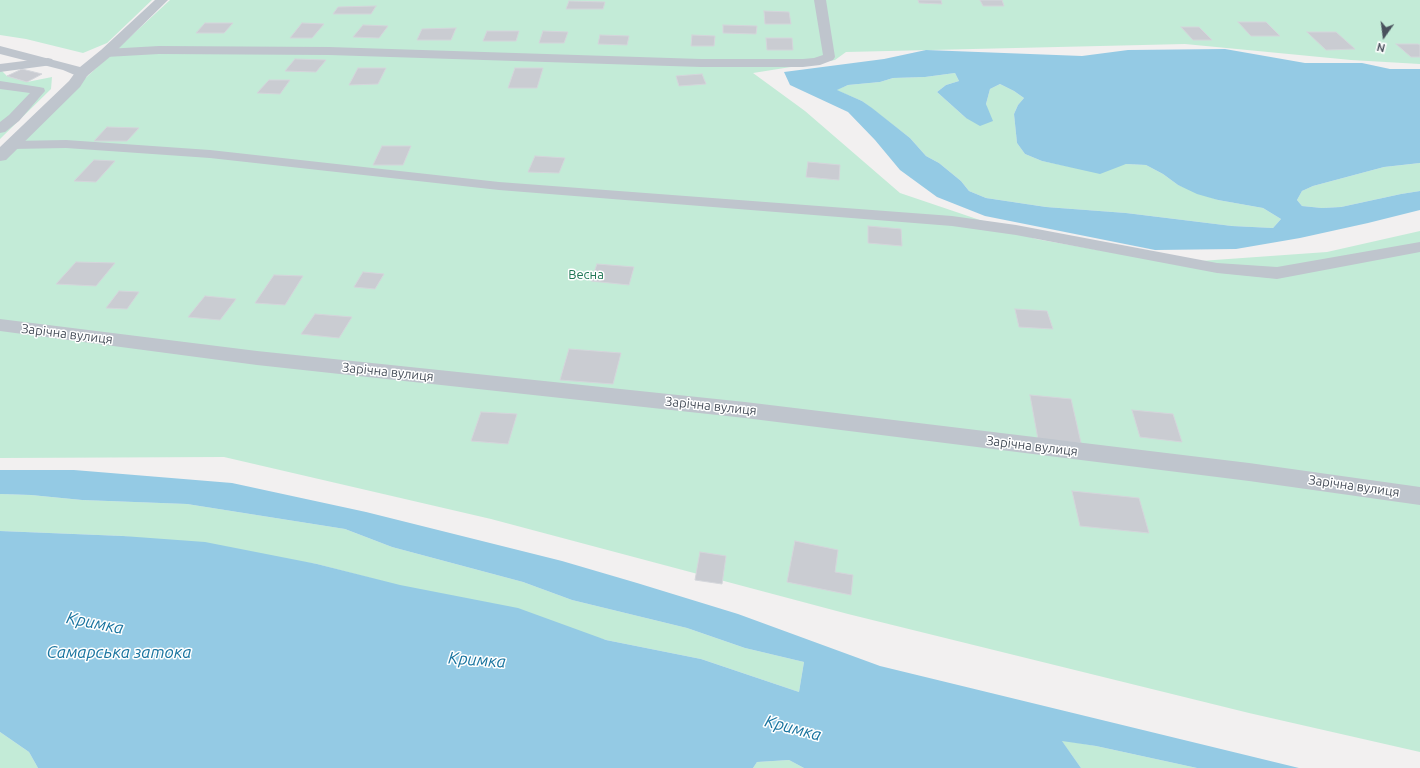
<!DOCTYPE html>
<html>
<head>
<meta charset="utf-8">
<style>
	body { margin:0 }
	#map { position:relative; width:1420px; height:768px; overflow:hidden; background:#f2f0f0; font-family:Ubuntu,sans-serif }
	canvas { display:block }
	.north { position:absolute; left:1364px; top:16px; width:40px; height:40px; -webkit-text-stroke:3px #fff; paint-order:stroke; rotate:194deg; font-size:11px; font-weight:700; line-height:16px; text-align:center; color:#49515c }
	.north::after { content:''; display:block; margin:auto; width:14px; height:18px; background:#49515c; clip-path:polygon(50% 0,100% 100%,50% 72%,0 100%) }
</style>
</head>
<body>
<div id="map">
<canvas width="1420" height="768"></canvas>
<div class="north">N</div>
</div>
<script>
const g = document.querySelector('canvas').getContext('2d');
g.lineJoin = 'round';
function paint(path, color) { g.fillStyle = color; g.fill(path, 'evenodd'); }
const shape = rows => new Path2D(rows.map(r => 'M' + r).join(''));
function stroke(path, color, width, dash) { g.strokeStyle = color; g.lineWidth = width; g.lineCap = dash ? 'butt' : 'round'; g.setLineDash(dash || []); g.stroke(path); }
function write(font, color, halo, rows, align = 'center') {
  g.font = font + ' Ubuntu,sans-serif'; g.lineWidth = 3; g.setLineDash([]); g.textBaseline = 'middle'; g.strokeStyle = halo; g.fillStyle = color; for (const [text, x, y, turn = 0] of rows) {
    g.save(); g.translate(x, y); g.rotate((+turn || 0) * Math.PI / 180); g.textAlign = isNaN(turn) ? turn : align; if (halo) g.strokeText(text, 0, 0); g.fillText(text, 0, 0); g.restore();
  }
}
const green = shape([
	[0,0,152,0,107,43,83,53,26,39,0,35],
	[170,0,1420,0,1420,64,1351,60,1185,44,846,52,835,60,753,73,805,111,900,193,1036,239,1172,263,1327,252,1420,231,1420,752,1249,713,848,614,491,519,224,457,0,458,0,157],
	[0,69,7,76,27,82,52,77,51,89,0,139],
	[955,73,959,81,946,85,937,92,966,118,988,112,986,104,990,89,1000,84,1014,91,1024,98,1018,105,1014,114,1017,143,1025,154,1042,161,1081,169,1126,164,1146,165,1163,174,1178,185,1218,200,1263,208,1281,219,1273,228,1232,226,1126,213,1046,207,986,198,969,191,961,181,939,163,926,156,910,138,862,101,836,90,848,85,880,82,893,78,925,77],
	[1420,163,1420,191,1401,194,1341,207,1322,208,1302,206,1297,200,1302,191,1313,186,1384,167],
	[0,494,31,495,82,500,187,504,345,529,392,547,523,582,572,600,687,628,745,648,804,662,799,692,701,659,606,640,317,564,123,536,0,531],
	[0,732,29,752,38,768,0,768],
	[1061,740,1096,746,1197,768,1081,768],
	[789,760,804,768,753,768,757,762]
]);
const water = shape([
	[1225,49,1305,63,1362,63,1390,69,1420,69,1420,163,1384,167,1313,186,1302,191,1297,200,1302,206,1322,208,1341,207,1401,194,1420,191,1420,210,1368,223,1300,238,1236,249,1155,250,985,216,937,197,900,170,875,140,848,112,790,85,784,72,884,59,926,50,1082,56,1128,50],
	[955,73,959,81,946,85,937,92,966,118,980,126,993,121,986,104,990,89,1000,84,1014,91,1024,98,1018,105,1014,114,1017,143,1025,154,1042,161,1100,174,1126,164,1146,165,1163,174,1178,185,1197,194,1218,200,1263,208,1281,219,1273,228,1232,226,1126,213,1046,207,986,198,969,191,961,181,939,163,926,156,910,138,872,108,862,101,837,90,848,85,880,82,893,78,925,77],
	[0,470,74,470,232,483,366,512,562,561,637,583,738,614,880,666,1299,768,1197,768,1096,746,1062,741,1081,768,804,768,789,760,757,762,753,768,38,768,29,752,0,732,0,531,123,536,205,542,317,564,400,585,518,608,606,640,701,659,799,692,804,662,745,648,687,628,572,600,523,582,392,547,345,529,187,504,82,500,31,495,0,494]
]);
const building = shape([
	[918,0,941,0,942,4,919,3,918,0],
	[980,0,1002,0,1004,6,983,6,980,0],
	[569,1,605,2,603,9,566,9,569,1],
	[376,6,371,14,333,14,338,7,376,6],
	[764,11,789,12,791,24,765,24,764,11],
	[1238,22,1266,22,1280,36,1251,36,1238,22],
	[205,23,233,23,224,33,196,33,205,23],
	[302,23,324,24,312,38,290,38,302,23],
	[363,25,388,26,379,38,353,37,363,25],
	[723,25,757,26,756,34,723,33,723,25],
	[1181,27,1199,27,1212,40,1193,40,1181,27],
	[456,28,451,40,417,40,422,29,456,28],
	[487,31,519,31,516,41,483,41,487,31],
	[543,31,568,32,564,43,539,43,543,31],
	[1307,32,1336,32,1355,49,1326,50,1307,32],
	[600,35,629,36,627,45,598,44,600,35],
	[692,35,715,36,714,46,691,46,692,35],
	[766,38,792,38,793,50,767,50,766,38],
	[1396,44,1418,44,1420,45,1420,57,1411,57,1396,44],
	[295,59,326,60,316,72,285,71,295,59],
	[358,68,386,68,378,84,349,85,358,68],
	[515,68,543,68,537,88,508,88,515,68],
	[22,69,42,74,27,82,7,76,22,69],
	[702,74,706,84,679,86,676,76,702,74],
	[269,80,290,80,280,94,257,93,269,80],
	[107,127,139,128,127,141,94,141,107,127],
	[382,146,411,146,403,165,373,165,382,146],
	[535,156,565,158,559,173,528,172,535,156],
	[94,160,115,161,96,182,74,181,94,160],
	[808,162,840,165,839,180,806,177,808,162],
	[868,226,901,229,902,246,868,243,868,226],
	[76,262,115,263,96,286,56,284,76,262],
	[597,264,634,267,629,285,591,281,597,264],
	[363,272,384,274,375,289,354,287,363,272],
	[274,275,303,276,285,305,255,303,274,275],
	[119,291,139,292,127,309,106,308,119,291],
	[205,296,236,299,220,320,188,317,205,296],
	[1015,309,1047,311,1053,329,1019,327,1015,309],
	[315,314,352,317,339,338,301,334,315,314],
	[569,349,621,353,613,384,560,380,569,349],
	[1030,395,1071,399,1081,443,1038,439,1030,395],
	[1132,410,1173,414,1182,442,1140,437,1132,410],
	[481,412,517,414,508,444,471,441,481,412],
	[1072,491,1139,498,1149,533,1080,526,1072,491],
	[795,541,838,550,835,572,853,575,851,595,787,582,795,541],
	[700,552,726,556,722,584,695,580,700,552]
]);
const service = shape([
	[814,0,826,0,835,57,833,60,820,65,803,67,701,67,329,55,159,54,106,57,102,56,100,53,102,50,106,49,159,46,329,47,701,59,803,59,814,58,823,55,814,0],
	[48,58,52,59,54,62,52,65,0,72,0,64,48,58],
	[0,81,39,87,44,88,45,91,19,121,5,132,0,133,0,122,9,115,30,93,0,89,0,81],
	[66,140,210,150,499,182,952,216,1016,225,1217,263,1277,267,1420,242,1420,252,1277,279,1217,273,1016,235,952,226,499,190,210,158,66,148,12,149,7,148,5,145,7,142,12,141,66,140],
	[0,319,257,351,745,402,1249,463,1420,487,1420,505,1249,481,745,418,257,365,0,331,0,319]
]);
const minor = shape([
	[155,0,168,0,111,56,87,76,82,77,77,76,63,70,0,54,0,46,80,67,101,50,155,0]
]);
const tertiary = shape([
	[82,69,87,70,89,73,80,87,6,160,0,161,0,147,69,81,77,70,82,69]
]);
const parkNames = [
	["Весна",586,275]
];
const streetNames = [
	["Зарічна вулиця",67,334,7],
	["Зарічна вулиця",388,372,6],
	["Зарічна вулиця",711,406,6],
	["Зарічна вулиця",1032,446,7],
	["Зарічна вулиця",1354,486,8]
];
const nearWaternames = [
	["Кримка",95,623,11],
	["Самарська затока",119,652],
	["Кримка",477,660,4],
	["Кримка",793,728,15]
];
paint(green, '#c3ebd7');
paint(water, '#94cae4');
paint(building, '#caccd2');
stroke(building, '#d4d6db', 1);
paint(service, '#bfc5cd');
paint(minor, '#bfc5cd');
paint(tertiary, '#bfc5cd');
write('13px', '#207756', '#fff', parkNames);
write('13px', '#49515c', '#fff', streetNames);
write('italic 17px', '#19749f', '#fff', nearWaternames);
</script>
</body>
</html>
